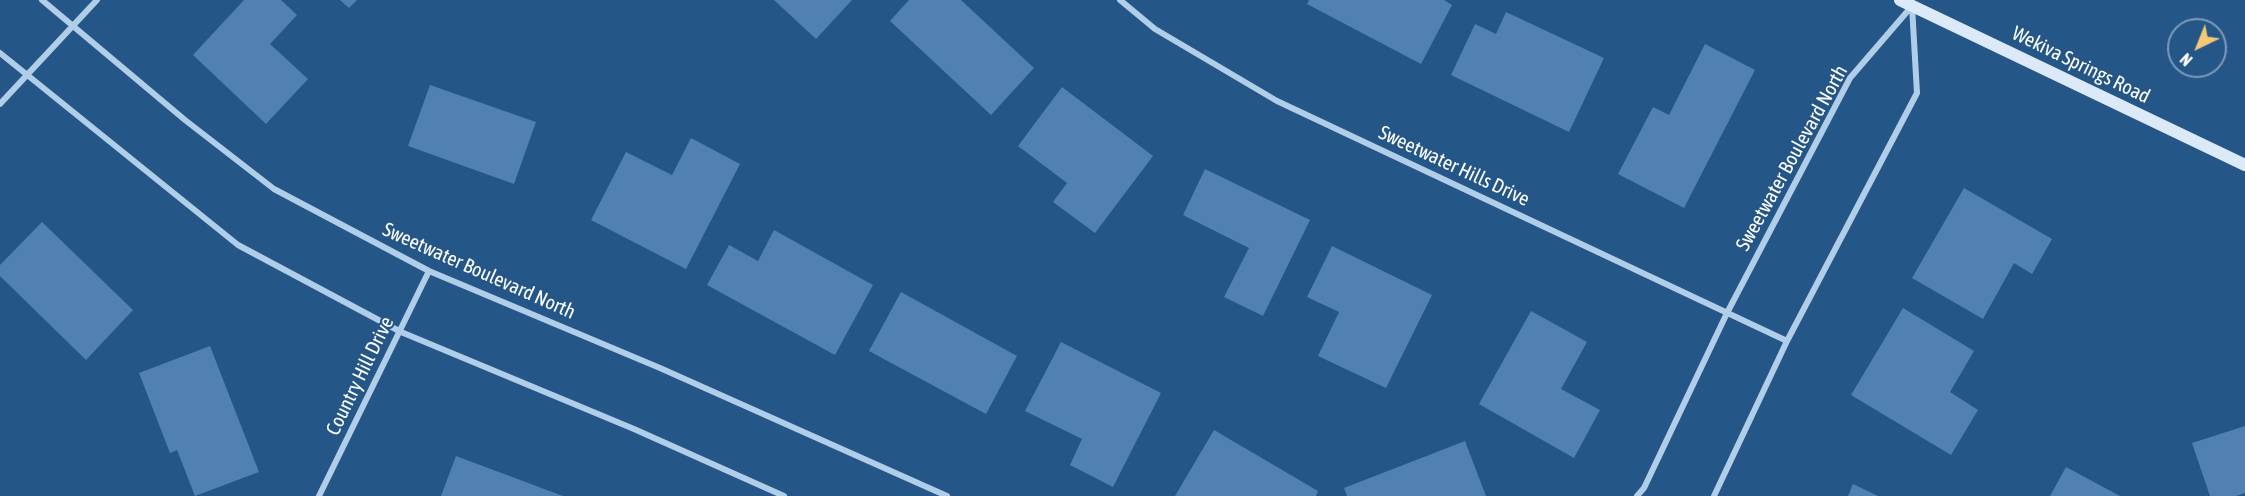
<!DOCTYPE html>
<html>
<head>
<meta charset="utf-8">
<style>
	body { margin:0 }
	#map { position:relative; width:2245px; height:496px; overflow:hidden; background:#255688; font-family:"Asap Condensed",sans-serif }
	canvas { display:block }
	.north { position:absolute; left:2167px; top:18px; width:60px; height:60px; box-sizing:border-box; background:#255688; border:2px solid #7c9ab8; border-radius:50%; rotate:223deg; font-size:16px; font-weight:700; line-height:24px; text-align:center; color:#fff }
	.north::after { content:''; display:block; margin:auto; width:21px; height:27px; background:#f3c876; clip-path:polygon(50% 0,100% 100%,50% 72%,0 100%) }
</style>
</head>
<body>
<div id="map">
<canvas width="2245" height="496"></canvas>
<div class="north">N</div>
</div>
<script>
const g = document.querySelector('canvas').getContext('2d');
g.lineJoin = 'round';
function paint(path, color) { g.fillStyle = color; g.fill(path, 'evenodd'); }
const shape = rows => new Path2D(rows.map(r => 'M' + r).join(''));
function stroke(path, color, width, dash) { g.strokeStyle = color; g.lineWidth = width; g.lineCap = dash ? 'butt' : 'round'; g.setLineDash(dash || []); g.stroke(path); }
function write(font, color, halo, rows, align = 'center') {
  g.font = font + ' "Asap Condensed",sans-serif'; g.lineWidth = 4.5; g.setLineDash([]); g.textBaseline = 'middle'; g.strokeStyle = halo; g.fillStyle = color; for (const [text, x, y, turn = 0] of rows) {
    g.save(); g.translate(x, y); g.rotate((+turn || 0) * Math.PI / 180); g.textAlign = isNaN(turn) ? turn : align; if (halo) g.strokeText(text, 0, 0); g.fillText(text, 0, 0); g.restore();
  }
}
const building = shape([
	[244,0,281,0,297,15,270,44,308,79,266,124,193,55],
	[340,0,357,0,349,8],
	[774,0,852,0,816,39],
	[909,0,961,0,1034,68,991,115,890,21],
	[1309,0,1444,0,1452,5,1421,64,1307,4],
	[1506,12,1604,58,1569,132,1451,75,1475,24,1496,34],
	[1705,44,1755,70,1684,208,1618,174,1653,107,1669,115],
	[430,85,536,122,514,184,408,146],
	[1062,87,1153,156,1095,233,1053,202,1067,183,1018,146],
	[691,138,740,164,686,269,591,220,626,152,672,175],
	[1205,169,1310,220,1263,316,1224,297,1249,248,1183,215],
	[1964,188,2052,239,2032,274,2014,263,1983,319,1912,278],
	[42,222,133,310,86,360,0,276,0,265],
	[774,230,873,285,835,355,707,285,729,245,758,261],
	[1332,246,1432,295,1386,388,1318,356,1339,312,1307,297],
	[901,292,1017,356,986,414,869,351],
	[1903,308,1974,351,1950,392,1978,410,1951,455,1851,395],
	[1531,311,1587,342,1561,389,1600,410,1574,458,1479,404],
	[1061,342,1161,393,1113,487,1070,465,1082,439,1025,411],
	[210,346,259,472,195,496,177,450,170,453,139,373],
	[2245,426,2245,493,2236,496,2210,496,2192,443],
	[1214,430,1318,491,1316,496,1175,496],
	[1465,441,1486,496,1347,496,1344,488],
	[456,456,563,496,441,496],
	[2066,467,2120,496,2050,496],
	[1853,484,1878,496,1848,496]
]);
const street = shape([
	[42,0,185,120,274,189,429,271,660,368,947,496],
	[1120,0,1155,29,1277,101,1787,341],
	[0,53,238,245,401,332,634,429,784,496],
	[0,104,97,0],
	[319,496,429,271],
	[1637,496,1644,488,1727,313,1850,78,1912,6],
	[1714,496,1787,341,1917,93,1912,6]
]);
const secondary = shape([
	[1900,0,2245,165]
]);
const streetNames = [
	["Wekiva Springs Road",2081,65,26],
	["Sweetwater Boulevard North",1792,158,-61],
	["Sweetwater Hills Drive",1454,166,25],
	["Sweetwater Boulevard North",479,271,24],
	["Country Hill Drive",360,376,-64]
];
paint(building, '#5181b2');
stroke(street, '#b1cee9', 6);
stroke(secondary, '#dce9f8', 12);
write('20px', '#fff', '#255688', streetNames);
</script>
</body>
</html>
